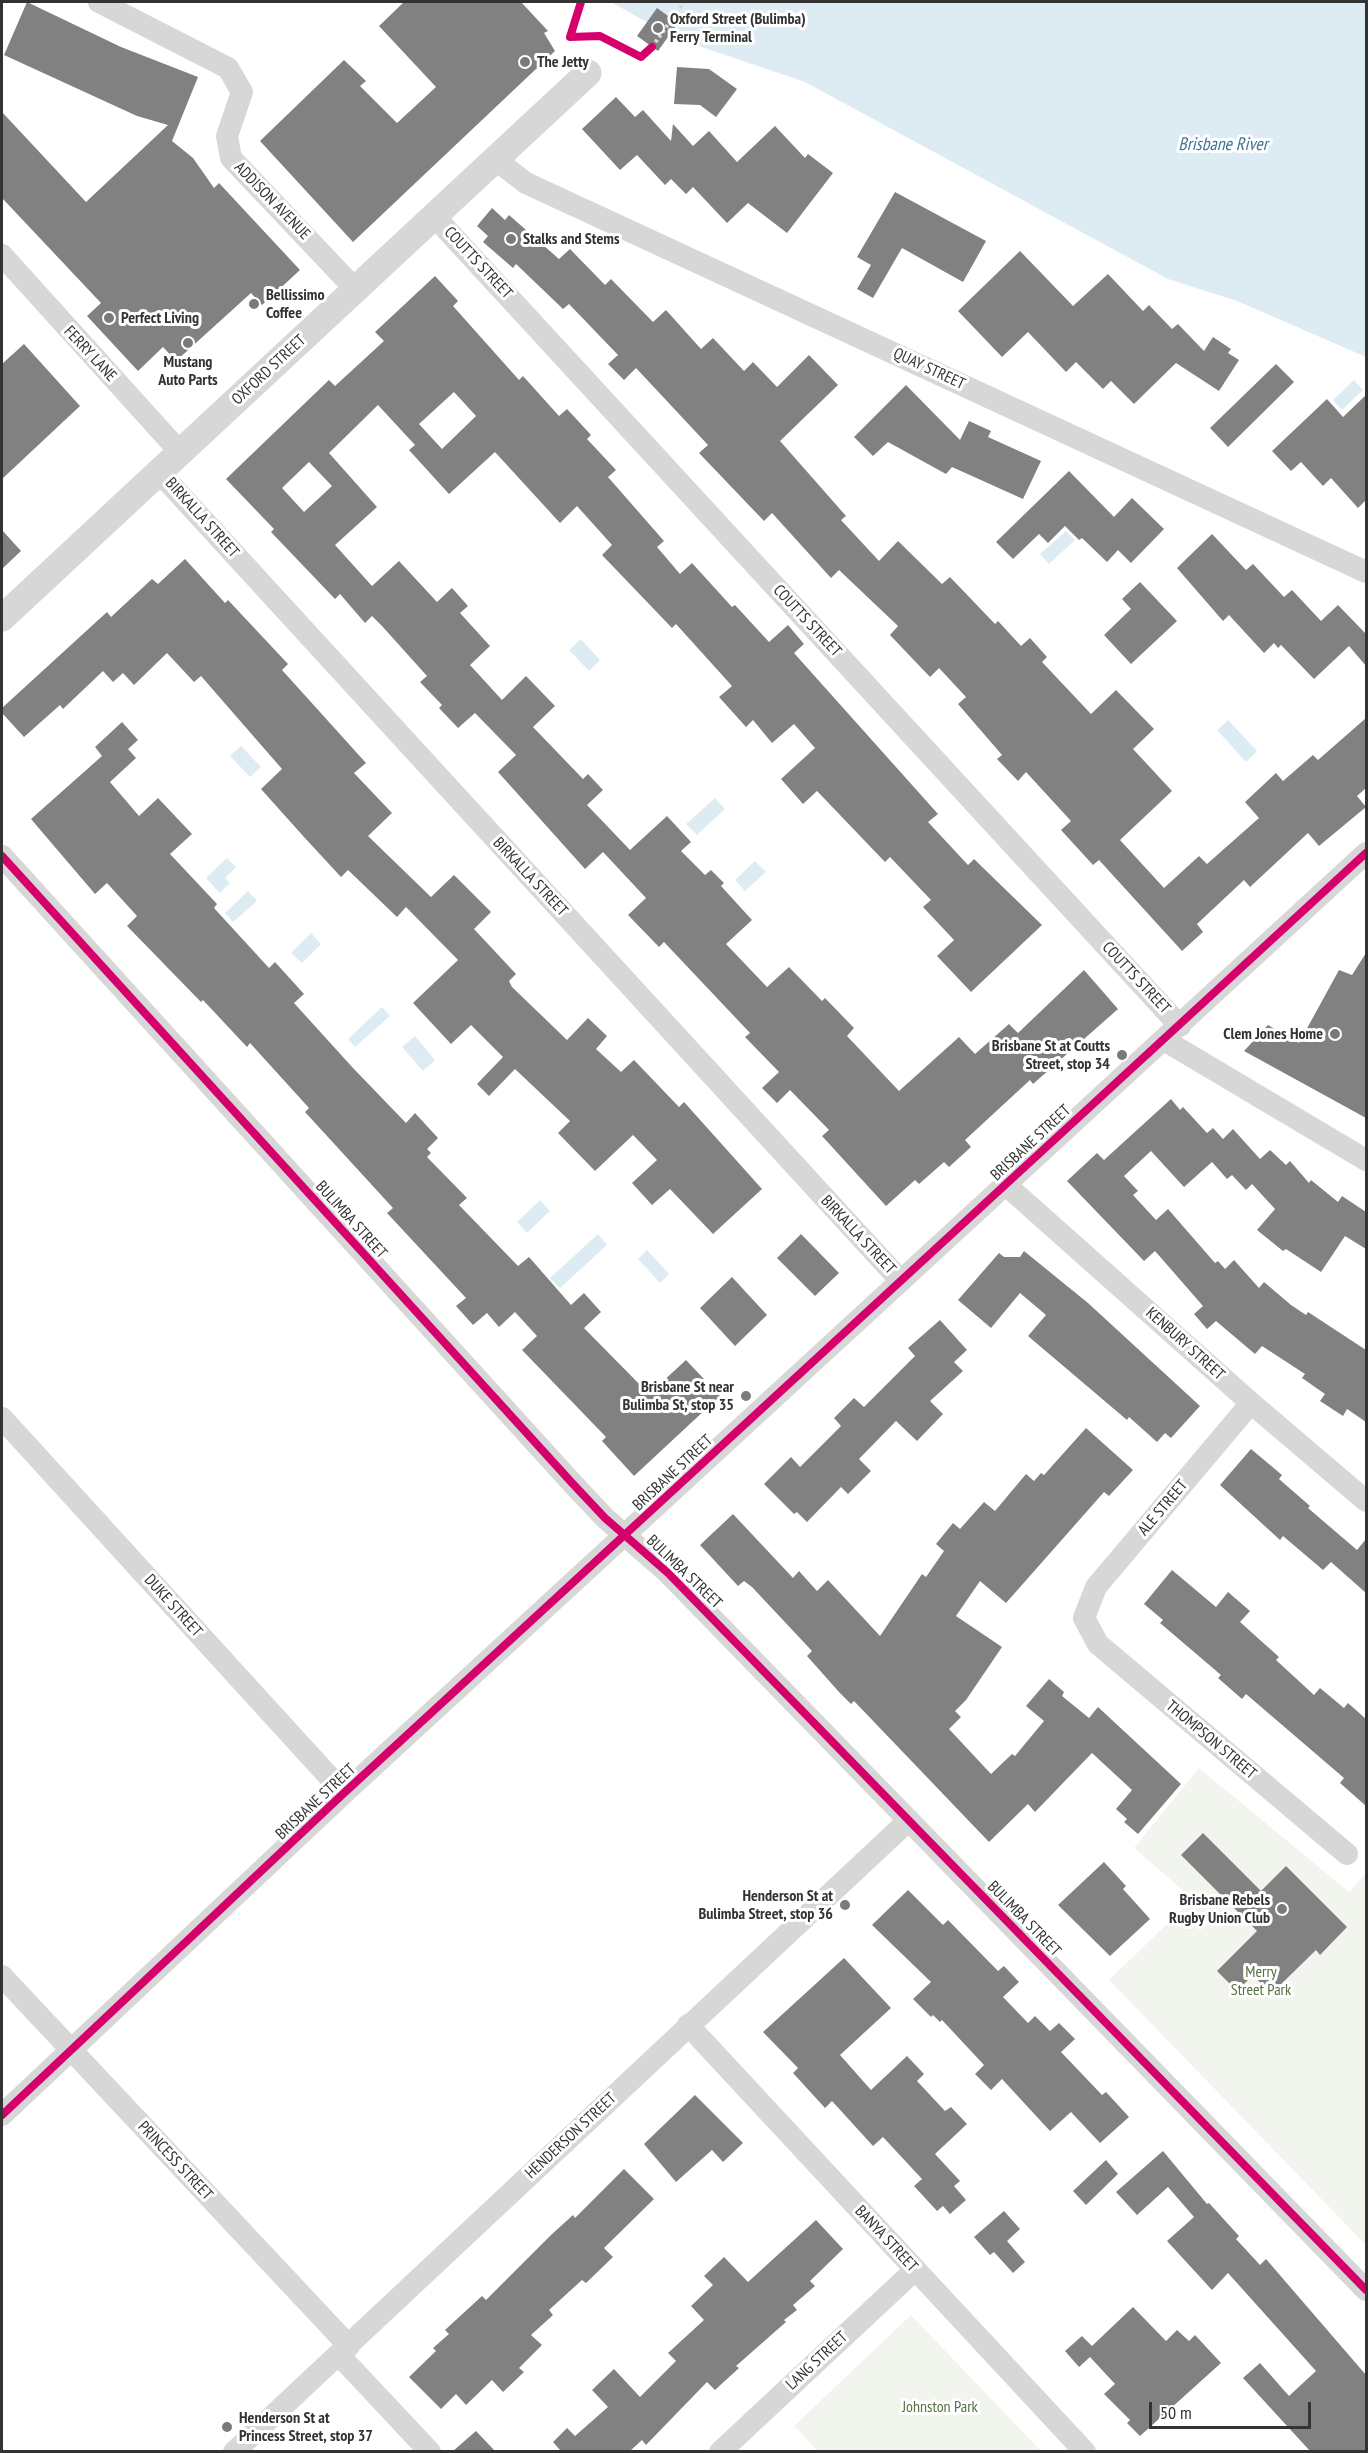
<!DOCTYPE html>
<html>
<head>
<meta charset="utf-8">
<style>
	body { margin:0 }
	#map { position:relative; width:1368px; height:2453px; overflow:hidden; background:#fff; font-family:"PT Sans Narrow",sans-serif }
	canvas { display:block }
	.frame { position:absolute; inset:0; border:3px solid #333; pointer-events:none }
	.scale { position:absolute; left:1149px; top:2402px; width:162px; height:27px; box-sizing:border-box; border:3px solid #333; border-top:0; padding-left:8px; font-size:18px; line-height:21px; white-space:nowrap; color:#333; -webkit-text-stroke:4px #fff; paint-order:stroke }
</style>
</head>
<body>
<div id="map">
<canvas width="1368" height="2453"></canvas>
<div class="frame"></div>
<div class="scale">50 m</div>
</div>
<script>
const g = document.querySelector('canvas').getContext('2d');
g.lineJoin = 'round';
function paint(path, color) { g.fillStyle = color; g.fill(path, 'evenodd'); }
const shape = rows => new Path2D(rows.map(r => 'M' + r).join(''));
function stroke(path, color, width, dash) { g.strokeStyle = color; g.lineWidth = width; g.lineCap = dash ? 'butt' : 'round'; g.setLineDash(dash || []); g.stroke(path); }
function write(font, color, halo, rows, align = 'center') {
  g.font = font + ' "PT Sans Narrow",sans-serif'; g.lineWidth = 6; g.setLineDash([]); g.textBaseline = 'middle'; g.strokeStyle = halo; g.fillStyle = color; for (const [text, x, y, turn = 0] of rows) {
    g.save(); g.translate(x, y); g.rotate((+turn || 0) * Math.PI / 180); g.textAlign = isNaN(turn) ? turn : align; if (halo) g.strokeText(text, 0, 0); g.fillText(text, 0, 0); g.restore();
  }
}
const green = shape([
	[1199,1768,1349,1892,1366,1873,1366,2245,1109,1980,1193,1899,1134,1848],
	[911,2315,1041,2451,818,2451,794,2426]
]);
const water = shape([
	[611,2,1366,2,1366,357,1237,301,1168,279,805,82,675,38],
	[1354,380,1363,390,1342,410,1333,400],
	[1066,531,1075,540,1049,564,1040,554],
	[581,639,600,660,589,671,569,650],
	[1228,720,1257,751,1246,762,1217,730],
	[241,746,261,767,250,777,230,756],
	[715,798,725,809,697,835,686,824],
	[227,858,236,867,225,878,230,883,220,893,206,878],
	[755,861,766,872,745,891,735,880],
	[248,891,257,901,233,922,225,913],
	[311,933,321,944,302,963,291,953],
	[382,1007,390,1016,355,1047,348,1039],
	[415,1036,435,1060,423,1071,402,1047],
	[540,1200,550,1211,527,1233,517,1222],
	[598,1234,607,1245,560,1288,550,1278],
	[647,1250,669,1274,660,1283,638,1259]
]);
const building = shape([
	[27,2,121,47,198,77,172,141,193,158,214,188,219,183,300,270,262,305,251,293,176,361,163,347,138,371,87,316,101,303,2,198,2,112,86,202,168,125,137,116,4,55],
	[404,2,521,2,548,31,544,33,555,51,353,242,260,141,344,60,366,81,360,86,397,123,436,87,379,26],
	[657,8,678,23,658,51,637,36],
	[677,67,709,69,737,89,716,117,700,105,674,104],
	[616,97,635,117,643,110,671,141,673,124,693,146,709,131,737,162,775,126,805,158,808,154,833,173,787,233,748,203,727,223,693,187,686,194,671,179,665,185,637,155,620,170,582,129],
	[895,192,986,241,963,282,902,248,873,298,857,289,871,265,857,257],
	[492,208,505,220,509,215,559,259,570,249,605,285,611,279,653,322,666,310,701,349,713,338,744,371,753,362,777,387,809,355,838,385,780,441,846,516,841,520,879,561,898,541,942,584,950,577,995,624,998,621,1021,646,1030,638,1047,657,1042,662,1091,714,1116,690,1154,729,1133,749,1172,791,1120,840,1164,888,1199,856,1207,864,1259,818,1245,802,1276,773,1283,781,1313,755,1318,760,1366,718,1366,788,1357,796,1366,807,1319,846,1308,833,1250,887,1244,880,1197,924,1203,932,1182,951,1099,860,1093,865,1061,830,1071,821,1026,772,1018,781,997,759,1002,755,958,704,966,697,939,668,930,677,890,635,898,626,839,570,831,578,772,513,764,521,699,453,708,445,636,368,624,380,608,364,618,355,569,304,563,309,516,264,513,268,483,242,488,236,477,226],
	[1020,251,1073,306,1108,274,1143,311,1149,305,1172,329,1178,324,1204,351,1213,337,1231,349,1228,353,1239,360,1219,391,1176,363,1134,404,1111,381,1103,389,1076,362,1066,372,1028,332,1002,357,958,311],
	[435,276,458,301,453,306,519,380,523,376,559,416,567,409,591,435,587,439,616,470,608,477,664,541,657,547,680,574,692,563,732,607,735,605,769,642,788,625,804,644,794,653,938,814,928,822,968,865,974,859,1042,925,971,992,937,956,954,940,923,907,931,900,890,857,885,862,817,791,803,804,781,779,815,748,794,724,772,743,753,720,746,727,719,697,732,686,676,624,672,628,602,555,612,545,577,506,560,523,495,452,449,494,409,450,415,445,378,405,329,453,377,507,335,545,372,586,399,561,437,602,452,588,468,606,460,613,490,646,470,665,502,700,526,676,555,706,533,727,583,779,588,774,603,790,587,805,630,850,667,816,691,842,681,851,705,875,711,870,724,883,721,886,752,920,726,944,767,987,789,967,822,1001,825,998,854,1028,847,1036,899,1091,959,1037,975,1054,1009,1024,1018,1033,1084,970,1118,1009,1033,1084,1030,1080,965,1140,971,1147,949,1167,944,1162,919,1184,915,1180,886,1206,822,1136,829,1130,790,1090,777,1103,762,1088,779,1072,745,1037,750,1033,664,942,659,947,628,915,646,898,603,852,585,869,498,772,516,755,475,713,458,728,439,708,442,705,420,682,427,676,382,626,372,616,365,623,340,594,335,599,271,532,274,529,226,479,329,380,335,386,384,341,375,332],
	[454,392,476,416,442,449,419,424],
	[309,462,332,486,304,512,282,488],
	[24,344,80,406,2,479,2,364],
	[1276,364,1294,382,1228,447,1210,428],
	[906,385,960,440,969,421,991,431,988,437,1041,461,1023,499,952,467,946,474,888,442,873,456,854,437],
	[1366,395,1366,500,1358,508,1331,478,1323,486,1301,462,1291,471,1272,451,1327,399,1343,417],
	[1069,471,1114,517,1132,498,1164,529,1131,563,1118,550,1107,562,1082,538,1079,540,1065,526,1048,543,1039,534,1013,559,996,542],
	[2,530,21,551,2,569],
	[1212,534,1246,570,1253,564,1284,597,1292,590,1321,621,1338,605,1366,634,1366,666,1349,646,1314,679,1281,645,1278,648,1274,643,1264,653,1229,615,1223,621,1177,568],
	[185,559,225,603,228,600,288,664,282,670,366,763,354,773,392,813,368,836,431,897,454,875,491,912,474,929,516,974,509,981,512,987,567,1040,588,1018,607,1036,596,1049,621,1072,634,1060,679,1107,684,1102,762,1189,713,1234,670,1189,652,1205,632,1183,657,1160,633,1135,595,1171,558,1133,570,1121,515,1069,489,1096,477,1084,503,1057,471,1025,451,1044,413,1003,458,960,406,907,397,917,348,870,341,877,304,837,261,789,282,769,201,676,194,682,167,653,134,685,123,673,113,682,103,671,63,709,60,705,24,737,2,713,2,708,107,612,111,617,152,579,158,584],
	[1140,582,1177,621,1131,664,1104,635,1131,609,1122,599],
	[122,722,138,740,128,749,136,758,110,782,139,816,158,798,192,834,170,854,217,904,214,908,269,968,275,962,304,994,294,1003,353,1068,406,1123,415,1113,438,1138,427,1149,431,1153,427,1157,467,1198,459,1205,518,1266,529,1257,571,1305,584,1293,601,1312,584,1328,649,1394,686,1360,720,1396,634,1476,602,1441,606,1437,522,1350,537,1336,515,1312,499,1327,487,1313,473,1325,456,1306,466,1298,387,1213,393,1208,305,1112,309,1108,250,1043,247,1047,203,1000,201,1002,127,926,137,916,107,883,95,894,31,819,102,756,95,747],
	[1366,953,1366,1118,1244,1051,1268,1025,1299,1043,1339,970,1352,975],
	[1171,1099,1180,1110,1183,1107,1207,1133,1213,1128,1223,1139,1233,1129,1260,1159,1270,1150,1286,1165,1290,1161,1309,1183,1311,1180,1338,1202,1342,1196,1366,1212,1366,1249,1345,1236,1321,1272,1286,1249,1283,1251,1257,1230,1275,1209,1252,1184,1246,1190,1232,1175,1227,1179,1212,1162,1184,1187,1151,1151,1124,1176,1138,1191,1133,1195,1156,1220,1168,1209,1215,1263,1218,1261,1225,1269,1234,1260,1259,1288,1264,1282,1291,1305,1306,1315,1308,1312,1366,1350,1366,1422,1347,1409,1343,1416,1320,1401,1325,1394,1302,1378,1305,1374,1262,1346,1255,1354,1216,1321,1207,1329,1194,1314,1203,1306,1155,1251,1144,1261,1067,1181,1097,1153,1104,1160],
	[801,1234,839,1273,815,1296,777,1258],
	[1024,1251,1088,1303,1200,1406,1171,1438,1165,1433,1157,1442,1129,1417,1127,1420,1028,1336,1046,1315,1020,1293,991,1328,958,1300,999,1253,1004,1257,1020,1257],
	[732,1277,767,1315,735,1346,700,1308],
	[940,1320,967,1350,954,1362,963,1371,930,1401,943,1414,917,1441,896,1421,859,1459,871,1471,848,1494,841,1487,807,1522,797,1512,794,1514,764,1484,791,1457,800,1467,841,1426,834,1418,854,1398,864,1407,915,1356,908,1348],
	[1086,1428,1133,1470,1109,1496,1104,1492,1006,1603,980,1581,956,1616,1002,1647,966,1700,955,1711,961,1717,949,1729,991,1774,1012,1754,1015,1756,1044,1721,1026,1706,1049,1679,1064,1692,1062,1696,1089,1718,1098,1707,1181,1784,1138,1834,1124,1822,1127,1819,1116,1809,1132,1790,1092,1753,1035,1812,1028,1804,989,1842,854,1701,851,1704,839,1692,807,1656,812,1651,752,1587,744,1581,738,1586,700,1545,733,1514,793,1578,799,1571,817,1591,828,1580,880,1636,922,1574,926,1577,944,1551,936,1544,953,1523,960,1529,984,1502,995,1511,1026,1474,1034,1481,1041,1473,1044,1475],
	[1251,1449,1282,1475,1279,1479,1310,1506,1308,1508,1357,1550,1366,1539,1366,1593,1331,1562,1323,1570,1283,1536,1280,1540,1220,1485],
	[1172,1570,1216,1607,1228,1592,1250,1611,1240,1622,1279,1657,1276,1660,1314,1695,1320,1688,1344,1708,1348,1703,1366,1719,1366,1806,1340,1783,1344,1778,1246,1694,1242,1699,1218,1678,1221,1675,1160,1623,1163,1620,1144,1604],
	[1203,1833,1261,1891,1286,1866,1347,1927,1320,1955,1316,1950,1271,1994,1253,1975,1237,1991,1217,1971,1257,1931,1181,1855],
	[1104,1862,1126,1886,1123,1889,1150,1919,1110,1956,1058,1905],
	[908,1890,943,1925,948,1920,998,1971,1004,1966,1019,1982,1003,1997,1028,2023,1035,2016,1050,2031,1059,2023,1075,2039,1061,2052,1102,2095,1106,2092,1129,2117,1100,2143,1071,2112,1050,2131,1002,2079,991,2090,975,2074,984,2065,942,2020,940,2022,933,2015,931,2017,913,1999,931,1982,872,1925],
	[844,1958,891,2008,840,2055,871,2090,907,2056,924,2074,917,2081,945,2111,951,2107,967,2124,935,2154,960,2181,954,2186,966,2200,950,2214,943,2206,937,2211,914,2186,922,2179,883,2137,873,2146,832,2101,825,2108,793,2073,798,2068,763,2032],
	[695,2095,743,2143,723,2162,712,2150,676,2182,644,2144],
	[1163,2151,1207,2204,1209,2203,1239,2236,1236,2239,1260,2265,1266,2259,1366,2375,1366,2451,1310,2451,1243,2378,1260,2363,1289,2396,1316,2371,1228,2273,1212,2290,1167,2241,1194,2217,1168,2187,1137,2215,1116,2192],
	[1106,2160,1118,2174,1086,2205,1073,2191],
	[624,2169,654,2199,604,2248,613,2257,586,2283,582,2280,549,2310,553,2315,531,2335,542,2345,519,2368,524,2372,503,2392,492,2380,466,2405,456,2394,441,2409,409,2377,436,2351,433,2348,449,2334,445,2330,482,2296,486,2300,551,2235,573,2215,575,2218],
	[1004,2211,1020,2229,1007,2241,1025,2262,1013,2273,994,2252,990,2255,974,2237],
	[816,2220,843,2249,810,2281,815,2286,793,2305,797,2310,784,2320,786,2322,736,2366,739,2368,715,2390,707,2382,646,2445,642,2440,630,2451,558,2451,560,2450,553,2442,567,2428,575,2436,608,2407,592,2390,614,2369,640,2397,676,2361,668,2353,704,2320,691,2306,713,2285,704,2276,724,2257,748,2282],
	[1133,2307,1166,2341,1177,2330,1189,2341,1195,2335,1221,2363,1140,2436,1127,2423,1130,2420,1104,2394,1115,2384,1090,2357,1079,2367,1065,2351,1082,2336,1092,2346],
	[476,2431,495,2451,453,2451]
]);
const path = shape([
	[652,47,684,2]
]);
const minor = shape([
	[99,2,228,68,242,92,227,136,231,158,356,290],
	[496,160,526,183,1366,572],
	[434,216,1180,1026],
	[2,255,180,452],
	[159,472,901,1281],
	[2,856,573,1484,605,1518,668,1573,1366,2290],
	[1164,1040,1366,1160],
	[1006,1185,1251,1403,1366,1501],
	[1251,1403,1096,1587,1084,1618,1098,1644,1347,1854],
	[2,1418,344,1793],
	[2,1976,349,2346],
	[688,2025,1085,2452],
	[2,2115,344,1793,1366,853],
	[339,2355,430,2452],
	[234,2452,909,1820],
	[720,2452,915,2270]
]);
const tertiary = shape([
	[2,618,588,73]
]);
const cycleway = shape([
	[581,2,570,37,600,36,641,57,652,47],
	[2,856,573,1484,605,1518,668,1573,1366,2290],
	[2,2115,344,1793,1366,853]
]);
const markers = [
	[658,28,6,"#7a7a7a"],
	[525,62,6,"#7a7a7a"],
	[511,239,6,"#7a7a7a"],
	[254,304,6,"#7a7a7a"],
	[109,318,6,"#7a7a7a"],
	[188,343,6,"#7a7a7a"],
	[1335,1034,6,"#7a7a7a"],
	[1122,1055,6,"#7a7a7a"],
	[746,1396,6,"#7a7a7a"],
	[845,1905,6,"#7a7a7a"],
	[1282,1909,6,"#7a7a7a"],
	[227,2427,6,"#7a7a7a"]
];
const poiNames = [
	["Oxford Street (Bulimba)",670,19],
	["Ferry Terminal",670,37],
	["The Jetty",537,62],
	["Stalks and Stems",523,239],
	["Bellissimo",266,295],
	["Coffee",266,313],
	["Perfect Living",121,318],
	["Mustang",188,362,"center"],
	["Auto Parts",188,380,"center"],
	["Clem Jones Home",1323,1034,"right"],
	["Brisbane St at Coutts",1110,1046,"right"],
	["Street, stop 34",1110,1064,"right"],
	["Brisbane St near",734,1387,"right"],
	["Bulimba St, stop 35",734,1405,"right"],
	["Henderson St at",833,1896,"right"],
	["Bulimba Street, stop 36",833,1914,"right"],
	["Brisbane Rebels",1270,1900,"right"],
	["Rugby Union Club",1270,1918,"right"],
	["Henderson St at",239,2418],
	["Princess Street, stop 37",239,2436]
];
const streetNames = [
	["ADDISON AVENUE",272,201,46],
	["COUTTS STREET",478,263,47],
	["FERRY LANE",90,354,47],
	["QUAY STREET",929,369,25],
	["OXFORD STREET",269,370,-43],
	["BIRKALLA STREET",202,518,48],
	["COUTTS STREET",807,621,47],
	["BIRKALLA STREET",530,877,47],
	["COUTTS STREET",1136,978,47],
	["BRISBANE STREET",1031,1143,-43],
	["BULIMBA STREET",351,1220,48],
	["BIRKALLA STREET",858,1235,47],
	["KENBURY STREET",1185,1344,42],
	["BRISBANE STREET",673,1473,-43],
	["ALE STREET",1163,1508,-50],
	["BULIMBA STREET",684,1572,44],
	["DUKE STREET",173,1606,48],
	["THOMPSON STREET",1211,1740,40],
	["BRISBANE STREET",316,1802,-43],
	["BULIMBA STREET",1024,1919,46],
	["HENDERSON STREET",571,2136,-43],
	["PRINCESS STREET",175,2161,47],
	["BANYA STREET",886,2239,47],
	["LANG STREET",817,2361,-43]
];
const parkNames = [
	["Merry",1261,1972],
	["Street Park",1261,1990],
	["Johnston Park",940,2407]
];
const waterNames = [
	["Brisbane River",1223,145]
];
paint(green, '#f1f5ed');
paint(water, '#ddebf3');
paint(building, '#818181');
stroke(path, '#d6d6d6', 4, [3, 3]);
stroke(minor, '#d7d7d7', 22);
stroke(tertiary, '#d7d7d7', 27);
stroke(cycleway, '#d6006c', 8);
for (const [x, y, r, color] of markers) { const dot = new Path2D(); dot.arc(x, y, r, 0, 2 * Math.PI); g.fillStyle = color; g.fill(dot); stroke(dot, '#fff', 2); }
write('bold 16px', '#333', '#fff', poiNames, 'left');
write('16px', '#333', '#fff', streetNames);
write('16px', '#56703f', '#fff', parkNames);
write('italic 18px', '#3f7597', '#fff', waterNames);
</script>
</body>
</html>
